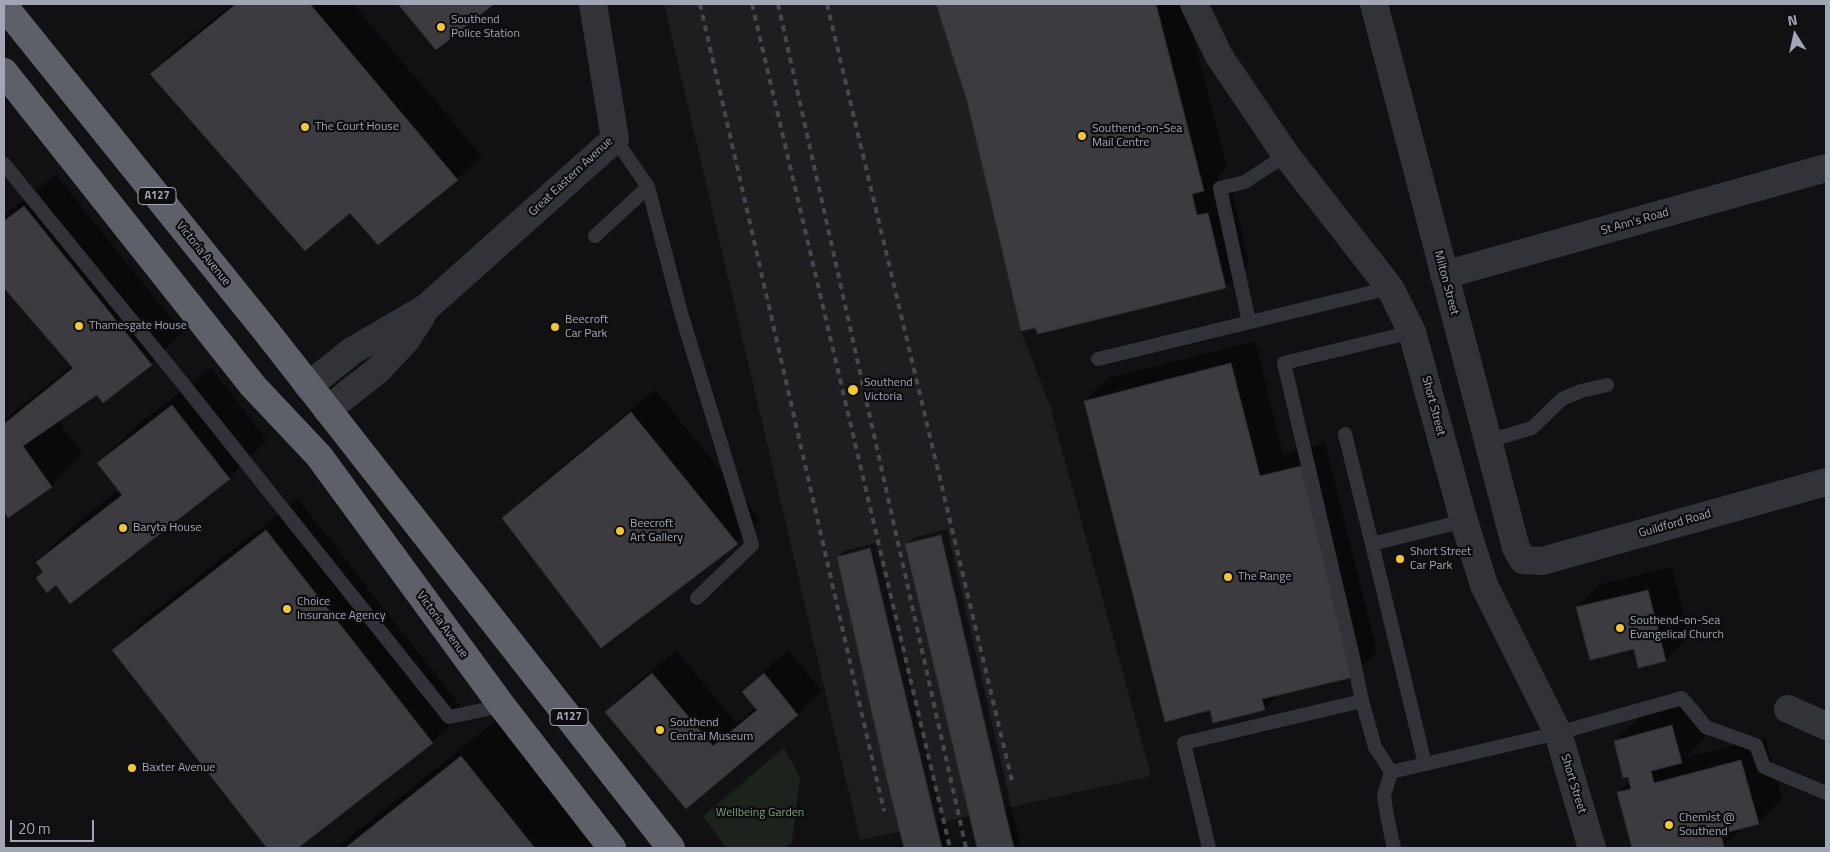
<!DOCTYPE html>
<html>
<head>
<meta charset="utf-8">
<style>
	body { margin:0 }
	#map { position:relative; width:1830px; height:852px; overflow:hidden; background:#111113; font-family:"Titillium Web",sans-serif }
	canvas { display:block }
	.frame { position:absolute; inset:0; border:5px solid #a2a6b4; pointer-events:none }
	.north { position:absolute; left:1770px; top:10px; width:50px; height:50px; -webkit-text-stroke:4px #0d0c0e; paint-order:stroke; rotate:350deg; font-size:14px; font-weight:700; line-height:20px; text-align:center; color:#a2a6b4 }
	.north::after { content:''; display:block; margin:auto; width:18px; height:22px; background:#a2a6b4; clip-path:polygon(50% 0,100% 100%,50% 72%,0 100%) }
	.scale { position:absolute; left:10px; top:820px; width:84px; height:22px; box-sizing:border-box; border:2px solid #a2a6b4; border-top:0; padding-left:6px; font-size:15px; line-height:18px; white-space:nowrap; color:#a2a6b4; -webkit-text-stroke:4px #0d0c0e; paint-order:stroke }
</style>
</head>
<body>
<div id="map">
<canvas width="1830" height="852"></canvas>
<div class="frame"></div>
<div class="north">N</div>
<div class="scale">20 m</div>
</div>
<script>
const g = document.querySelector('canvas').getContext('2d');
g.lineJoin = 'round';
function paint(path, color) { g.fillStyle = color; g.fill(path, 'evenodd'); }
const shape = rows => new Path2D(rows.map(r => 'M' + r).join(''));
function stroke(path, color, width, dash) { g.strokeStyle = color; g.lineWidth = width; g.lineCap = dash ? 'butt' : 'round'; g.setLineDash(dash || []); g.stroke(path); }
function write(font, color, halo, rows, align = 'center') {
  g.font = font + ' "Titillium Web",sans-serif'; g.lineWidth = 4.5; g.setLineDash([]); g.textBaseline = 'middle'; g.strokeStyle = halo; g.fillStyle = color; for (const [text, x, y, turn = 0] of rows) {
    g.save(); g.translate(x, y); g.rotate((+turn || 0) * Math.PI / 180); g.textAlign = isNaN(turn) ? turn : align; if (halo) g.strokeText(text, 0, 0); g.fillText(text, 0, 0); g.restore();
  }
}
const built = shape([
	[664,4,936,4,967,101,1021,331,1050,406,1151,776,860,840]
]);
const green = shape([
	[784,748,800,777,792,843,785,848,726,848,703,816]
]);
const shadow = shape([
	[232,4,353,4,481,155,457,179,378,244,351,211,152,74,175,50],
	[400,4,492,4,436,49],
	[938,4,1185,4,1227,167,1217,177,1221,192,1232,190,1249,264,1225,287,1036,327],
	[4,87,12,98,4,106],
	[56,175,182,332,151,364,97,393,58,420,82,454,51,486,8,516,4,510,4,420,72,365,4,286,4,215],
	[1255,341,1283,454,1325,443,1377,652,1354,675,1279,694,1264,709,1211,708,1085,401,1109,378],
	[211,368,267,440,229,478,71,602,37,562,75,524,120,489,99,463,137,425],
	[655,390,761,520,737,543,504,519,528,495],
	[298,499,464,711,432,742,296,848,269,848,113,650,145,619],
	[947,529,1021,848,978,848,907,545,913,538],
	[876,543,950,848,891,848,904,844,838,557,844,551],
	[1672,567,1689,637,1665,660,1635,648,1578,607,1601,584],
	[676,651,737,723,756,707,743,692,767,668,788,651,821,690,798,714,686,807,607,712,630,688],
	[1695,703,1705,738,1685,758,1765,737,1782,799,1758,823,1743,827,1724,846,1714,848,1670,848,1669,846,1662,848,1633,848,1618,793,1630,781,1615,741,1639,718],
	[503,715,609,848,336,848]
]);
const building = shape([
	[236,4,310,4,458,180,378,245,350,213,305,251,150,74,236,4],
	[398,4,494,4,436,50,398,4],
	[936,4,1156,4,1204,191,1192,194,1197,215,1208,213,1226,288,1038,334,1035,328,1021,331,967,101,936,4],
	[24,206,152,365,103,403,97,395,23,446,52,487,8,518,4,512,4,424,73,368,4,288,4,221,24,206],
	[1231,363,1260,476,1301,466,1354,677,1262,699,1265,710,1213,723,1210,710,1165,722,1084,401,1231,363],
	[172,405,230,479,70,604,56,585,47,593,36,578,43,572,36,562,122,495,97,463,172,405],
	[631,412,738,544,601,648,502,518,631,412],
	[266,530,433,743,298,848,267,848,112,650,266,530],
	[941,535,1006,815,1014,848,977,848,905,544,941,535],
	[870,548,942,848,904,848,887,780,837,557,870,548],
	[1648,590,1666,661,1638,668,1634,649,1590,660,1576,607,1648,590],
	[652,673,713,746,757,710,742,692,764,673,798,715,686,809,605,712,652,673],
	[1672,725,1682,763,1651,771,1654,783,1741,760,1759,824,1721,834,1724,847,1632,848,1617,792,1631,789,1628,777,1623,778,1614,741,1672,725],
	[461,756,535,848,345,848,461,756]
]);
const lane = shape([
	[615,139,648,187,681,313,752,545,697,598],
	[4,164,172,370,449,717,502,706],
	[595,236,648,187],
	[1249,322,1220,188,1245,182,1286,155],
	[1098,359,1390,288],
	[1345,434,1372,544,1464,521],
	[1488,441,1532,428,1562,399,1581,391,1607,385],
	[1372,544,1425,764],
	[1391,772,1375,747,1362,701,1352,653,1284,363,1412,332],
	[1209,848,1184,743,1362,701],
	[1394,848,1387,816,1384,796,1391,772,1558,733,1682,698,1706,727,1756,745,1764,767,1826,793]
]);
const street = shape([
	[1194,4,1219,56,1286,155,1390,288,1412,332,1464,521,1484,585,1558,733,1592,848],
	[1374,4,1516,548,1523,560,1542,561,1826,482],
	[1444,275,1826,168],
	[308,386,352,351,427,307,615,139,593,4],
	[327,410,378,370,406,340,422,315],
	[1788,709,1826,726]
]);
const highway = shape([
	[4,6,266,331,671,848],
	[4,72,253,386,319,456,502,706,612,848]
]);
const rail = shape([
	[700,4,884,811],
	[752,4,950,848],
	[778,4,966,848],
	[827,4,1012,781]
]);
const markers = [
	[441,27,5,"#f5c727"],
	[305,127,5,"#f5c727"],
	[1082,136,5,"#f5c727"],
	[79,326,5,"#f5c727"],
	[555,327,5,"#f5c727"],
	[853,390,6,"#f5c727"],
	[123,528,5,"#f5c727"],
	[620,531,5,"#f5c727"],
	[1400,559,5,"#f5c727"],
	[1228,577,5,"#f5c727"],
	[287,609,5,"#f5c727"],
	[1620,628,5,"#f5c727"],
	[660,730,5,"#f5c727"],
	[132,768,5,"#f5c727"],
	[1669,825,5,"#f5c727"]
];
const shields = [
	[157,196,38],
	[569,717,38]
];
const shieldNames = [
	["A127",157,196],
	["A127",569,717]
];
const poiNames = [
	["Southend",451,20],
	["Police Station",451,34],
	["The Court House",315,127],
	["Southend-on-Sea",1092,129],
	["Mail Centre",1092,143],
	["Beecroft",565,320],
	["Car Park",565,334],
	["Thamesgate House",89,326],
	["Southend",864,383],
	["Victoria",864,397],
	["Beecroft",630,524],
	["Art Gallery",630,538],
	["Baryta House",133,528],
	["Short Street",1410,552],
	["Car Park",1410,566],
	["The Range",1238,577],
	["Choice",297,602],
	["Insurance Agency",297,616],
	["Southend-on-Sea",1630,621],
	["Evangelical Church",1630,635],
	["Southend",670,723],
	["Central Museum",670,737],
	["Baxter Avenue",142,768],
	["Chemist @",1679,818],
	["Southend",1679,832]
];
const streetNames = [
	["Great Eastern Avenue",571,177,-43],
	["St Ann's Road",1635,222,-16],
	["Victoria Avenue",203,254,51],
	["Milton Street",1446,283,75],
	["Short Street",1433,406,75],
	["Guildford Road",1675,524,-16],
	["Victoria Avenue",442,625,54],
	["Short Street",1573,784,73]
];
const parkNames = [
	["Wellbeing Garden",760,813]
];
paint(built, '#1e1d20');
paint(green, '#1c231d');
paint(shadow, '#0007');
paint(building, '#3c3b40');
stroke(building, '#2c2b2f', 1);
stroke(lane, '#323338', 14);
stroke(street, '#323338', 28);
stroke(highway, '#5e6069', 28);
stroke(rail, '#47484f', 4, [6, 5]);
for (const [x, y, r, color] of markers) { const dot = new Path2D(); dot.arc(x, y, r, 0, 2 * Math.PI); g.fillStyle = color; g.fill(dot); stroke(dot, '#0d0c0e', 2); }
for (const [x, y, w] of shields) { const box = new Path2D(); box.roundRect(x - w / 2, y - 8.5, w, 17, 4); g.fillStyle = '#0d0c0e'; g.fill(box); stroke(box, '#a2a6b4', 1); }
write('bold 11px', '#a2a6b4', null, shieldNames);
write('12px', '#a2a6b4', '#0d0c0e', poiNames, 'left');
write('12px', '#a2a6b4', '#0d0c0e', streetNames);
write('12px', '#79a07f', '#0d0c0e', parkNames);
</script>
</body>
</html>
